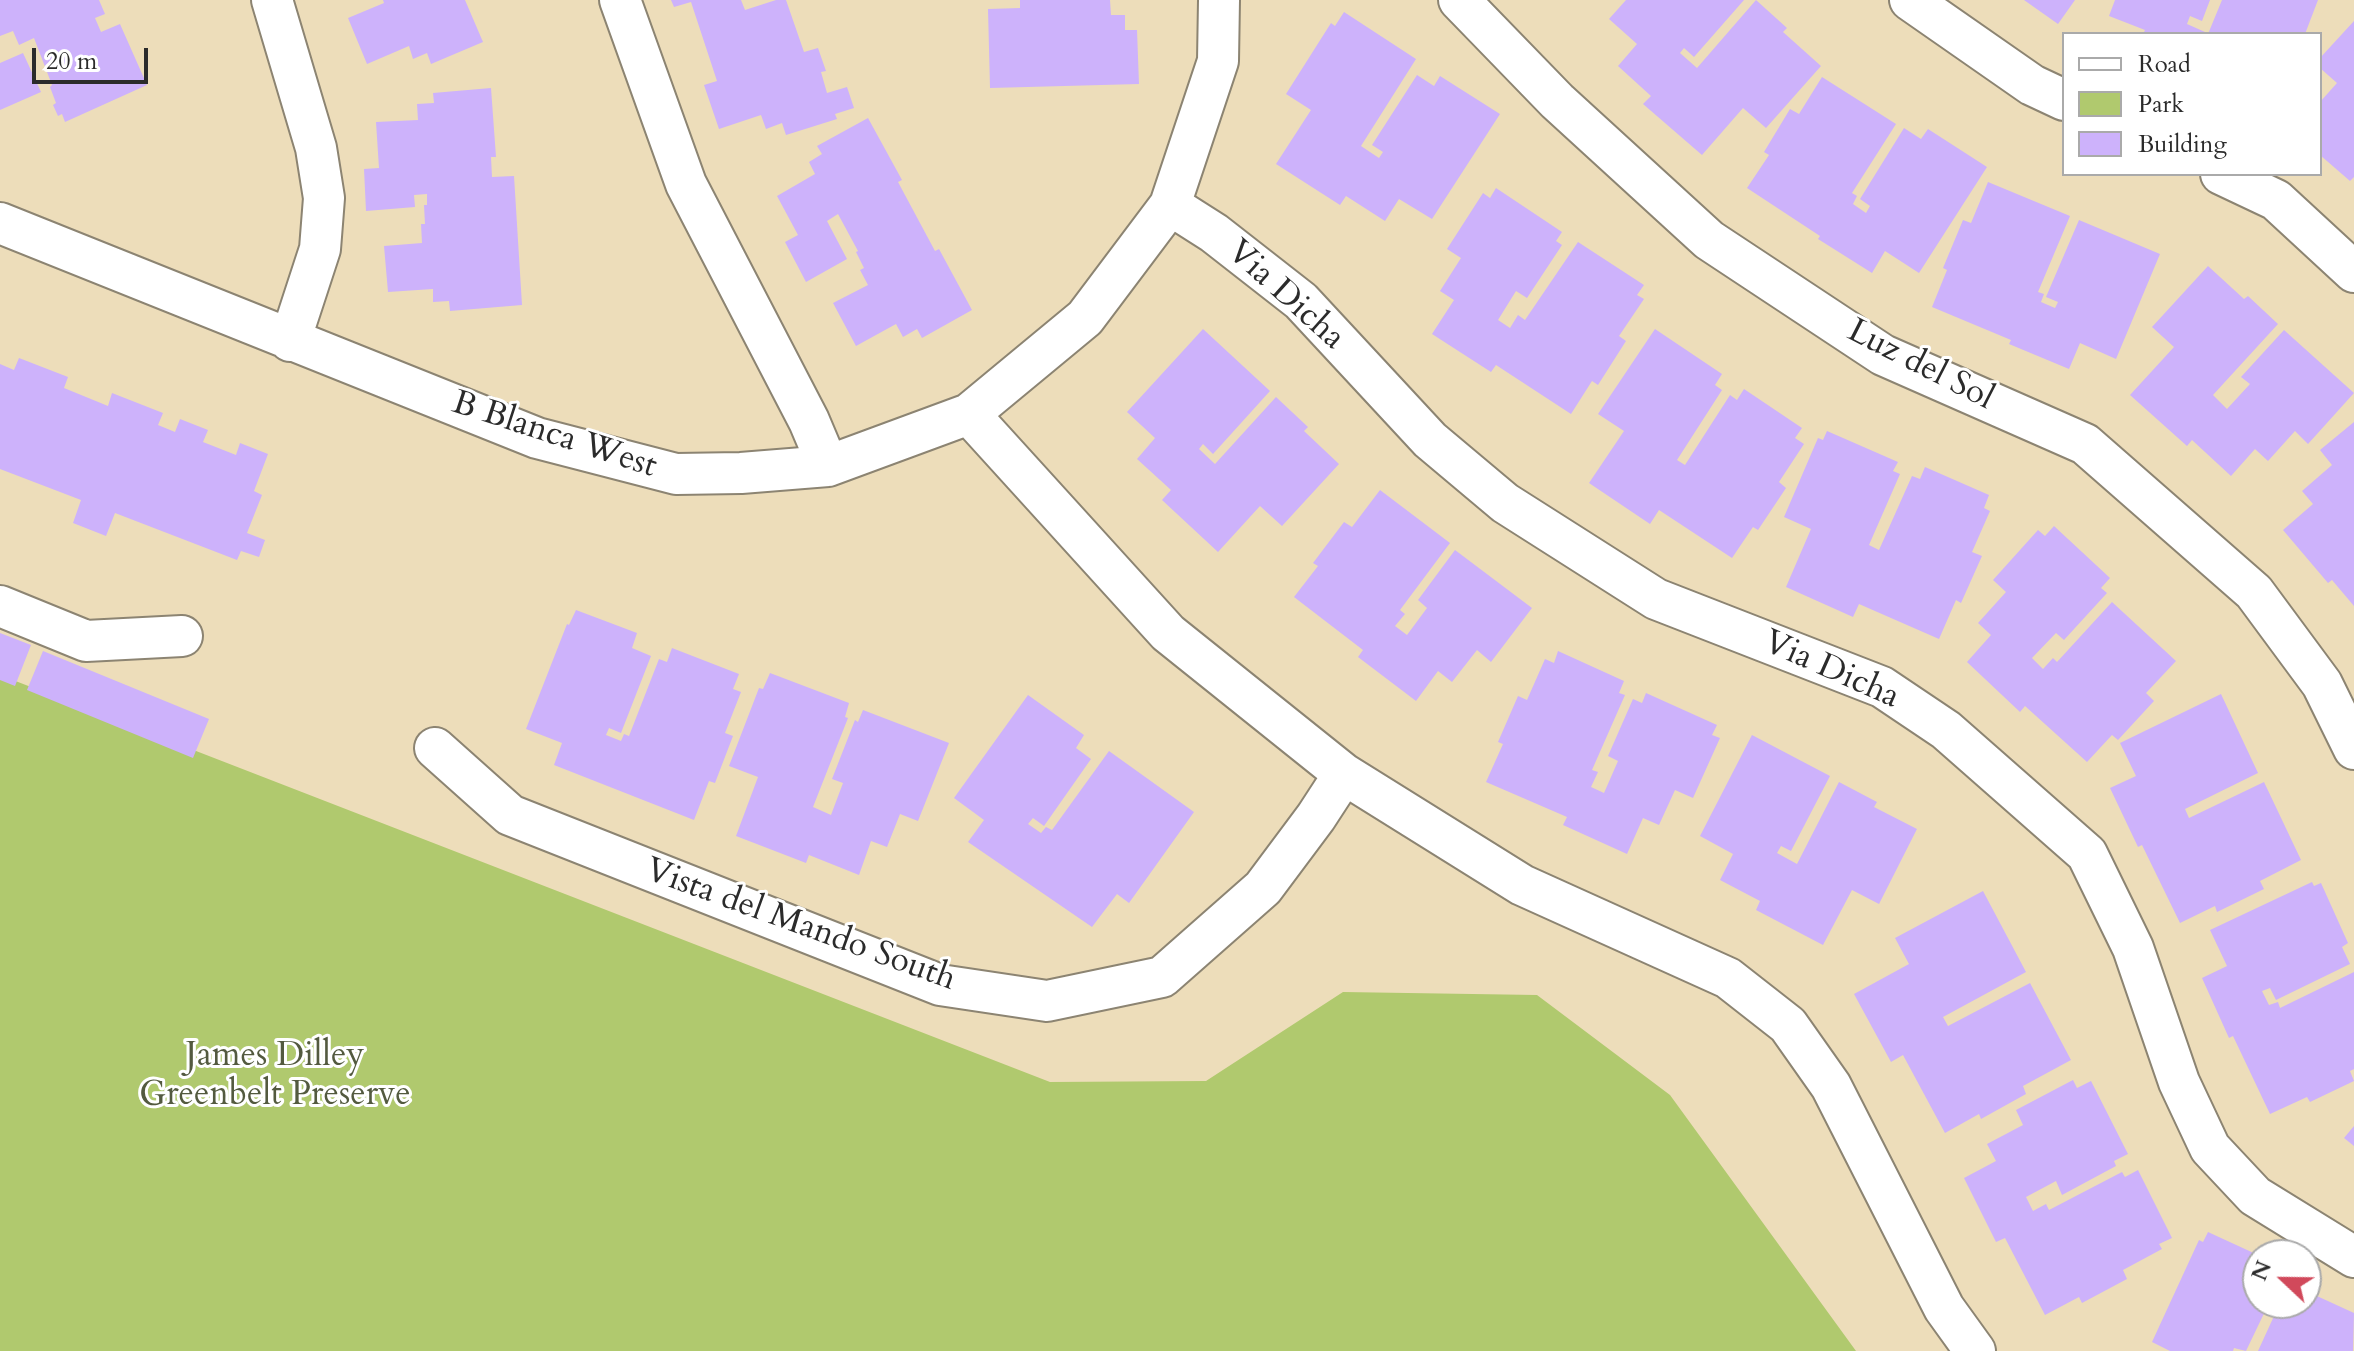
<!DOCTYPE html>
<html>
<head>
<meta charset="utf-8">
<style>
	body { margin:0 }
	#map { position:relative; width:2354px; height:1351px; overflow:hidden; background:#edddba; font-family:Cardo,serif }
	canvas { display:block }
	.legend { position:absolute; left:2062px; top:32px; width:260px; height:144px; box-sizing:border-box; background:#fff; border:2px solid #aaa; margin:0; padding:10px 14px; list-style:none; font-size:24px; color:#2b2b2b }
	.legend li { display:flex; align-items:center; gap:16px; height:40px }
	.legend b { width:40px; border:2px solid #aaa }
	.north { position:absolute; left:2242px; top:1239px; width:80px; height:80px; box-sizing:border-box; background:#fff; border:2px solid #aaa; border-radius:50%; rotate:292deg; font-size:22px; font-weight:700; line-height:32px; text-align:center; color:#2b2b2b }
	.north::after { content:''; display:block; margin:auto; width:28px; height:36px; background:#d1495b; clip-path:polygon(50% 0,100% 100%,50% 72%,0 100%) }
	.scale { position:absolute; left:32px; top:48px; width:116px; height:36px; box-sizing:border-box; border:4px solid #2b2b2b; border-top:0; padding-left:10px; font-size:24px; line-height:28px; white-space:nowrap; color:#2b2b2b; -webkit-text-stroke:6px #fff; paint-order:stroke }
</style>
</head>
<body>
<div id="map">
<canvas width="2354" height="1351"></canvas>
<ul class="legend">
<li><b style="height:10px;background:#fff"></b>Road</li>
<li><b style="height:22px;background:#b0c96e"></b>Park</li>
<li><b style="height:22px;background:#cdb2fb"></b>Building</li>
</ul>
<div class="north">N</div>
<div class="scale">20 m</div>
</div>
<script>
const g = document.querySelector('canvas').getContext('2d');
g.lineJoin = 'round';
function paint(path, color) { g.fillStyle = color; g.fill(path, 'evenodd'); }
const shape = rows => new Path2D(rows.map(r => 'M' + r).join(''));
function stroke(path, color, width, dash) { g.strokeStyle = color; g.lineWidth = width; g.lineCap = dash ? 'butt' : 'round'; g.setLineDash(dash || []); g.stroke(path); }
function write(font, color, halo, rows, align = 'center') {
  g.font = font + ' Cardo,serif'; g.lineWidth = 6; g.setLineDash([]); g.textBaseline = 'middle'; g.strokeStyle = halo; g.fillStyle = color; for (const [text, x, y, turn = 0] of rows) {
    g.save(); g.translate(x, y); g.rotate((+turn || 0) * Math.PI / 180); g.textAlign = isNaN(turn) ? turn : align; if (halo) g.strokeText(text, 0, 0); g.fillText(text, 0, 0); g.restore();
  }
}
const green = shape([
	[0,675,1050,1082,1206,1081,1343,992,1537,995,1670,1095,1856,1351,0,1351]
]);
const building = shape([
	[0,0,99,0,105,14,95,18,101,32,120,24,147,85,65,122,62,114,58,116,53,105,56,103,50,87,52,85,34,38,19,45,13,31,0,36],
	[383,0,465,0,483,42,431,64,427,53,413,59,409,46,367,64,348,18,384,3],
	[671,0,741,0,745,10,776,0,786,0,804,52,818,48,826,71,821,72,827,93,847,87,854,108,835,114,837,119,786,135,782,123,766,129,761,115,719,129,704,85,717,81,691,2,674,7],
	[1020,0,1110,0,1111,15,1125,15,1125,30,1137,30,1139,84,990,88,988,9,1020,8],
	[1626,0,1744,0,1694,57,1684,48,1680,53,1697,68,1756,0,1787,28,1783,32,1821,66,1766,128,1743,108,1702,155,1643,104,1651,96,1618,66,1637,44,1609,19],
	[2024,0,2075,0,2058,24],
	[2115,0,2210,0,2202,21,2190,16,2187,24,2205,32,2204,34,2143,34,2145,30,2109,16],
	[2222,0,2318,0,2305,34,2208,34],
	[1344,12,1416,59,1361,146,1379,158,1383,152,1372,145,1417,75,1434,86,1440,76,1500,114,1432,219,1399,199,1385,221,1346,196,1340,205,1276,164,1311,110,1286,94,1331,23,1335,26],
	[2354,21,2354,177,2350,181,2320,155,2320,102,2337,83,2320,68,2320,58],
	[23,53,41,92,0,110,0,63],
	[1822,77,1896,124,1852,193,1857,196,1853,204,1866,213,1870,206,1860,199,1904,128,1921,139,1928,129,1987,167,1919,273,1885,251,1872,273,1818,239,1820,236,1747,188,1769,155,1764,152,1790,109,1799,114],
	[491,88,496,157,491,157,492,177,514,176,522,305,450,311,449,301,433,302,433,289,388,292,384,246,422,243,421,224,425,224,424,205,427,205,427,194,414,195,415,207,366,211,364,169,379,168,376,122,418,120,417,104,434,103,433,93],
	[868,118,902,180,898,182,935,251,939,249,972,310,922,338,917,329,903,337,896,324,856,346,833,303,868,285,860,270,864,268,856,252,858,251,838,214,827,221,847,259,806,282,785,242,798,235,777,196,815,174,809,162,822,154,817,146],
	[1988,182,2070,216,2038,292,2044,294,2041,302,2055,308,2058,302,2046,297,2079,220,2160,254,2116,359,2080,343,2069,369,2009,344,2011,340,1932,307,1947,270,1943,268,1963,220,1971,223],
	[1496,188,1562,232,1556,241,1562,245,1527,298,1516,291,1498,320,1510,328,1518,315,1525,320,1578,242,1644,285,1637,295,1644,299,1619,336,1626,341,1598,385,1592,381,1571,414,1496,365,1491,372,1432,334,1454,300,1440,291,1461,258,1447,249,1483,193,1490,198],
	[2208,266,2244,299,2248,296,2278,324,2213,395,2227,409,2250,384,2241,377,2284,330,2354,393,2308,444,2295,431,2268,461,2255,449,2231,476,2192,440,2187,446,2130,395,2174,347,2152,327],
	[1203,329,1270,391,1213,454,1203,444,1199,449,1215,464,1276,397,1308,427,1304,431,1339,464,1282,526,1260,506,1218,552,1162,500,1171,490,1137,459,1155,438,1127,412],
	[1655,329,1722,374,1715,385,1722,390,1677,460,1685,465,1730,395,1737,400,1744,389,1802,428,1795,438,1804,444,1779,482,1786,488,1758,530,1753,527,1732,558,1659,510,1650,524,1589,483,1624,431,1598,414],
	[19,358,68,377,64,388,108,406,112,393,163,413,158,425,175,432,180,419,208,430,203,442,236,455,240,443,268,454,254,491,262,495,247,533,265,540,259,557,241,551,237,560,115,513,106,536,73,523,81,500,0,469,0,364,14,370],
	[2354,422,2354,606,2332,580,2328,583,2283,530,2313,504,2302,491,2332,465,2320,450],
	[1827,431,1898,462,1893,471,1900,474,1869,545,1879,550,1912,476,1920,479,1925,467,1989,495,1984,508,1990,511,1972,552,1982,556,1961,603,1956,600,1939,639,1859,604,1853,617,1786,587,1811,529,1784,517,1818,438,1823,440],
	[1380,490,1450,543,1400,610,1405,614,1395,626,1407,635,1427,608,1418,600,1455,550,1532,608,1491,662,1477,650,1452,682,1438,671,1416,701,1358,657,1363,650,1294,597,1318,566,1313,563,1344,522,1352,527],
	[2054,526,2110,578,2101,588,2107,593,2064,640,2056,633,2032,658,2043,669,2053,658,2057,662,2112,602,2176,661,2146,693,2154,701,2118,740,2112,735,2087,762,2025,706,2020,712,1967,662,1991,635,1978,623,2006,592,1993,580,2038,530,2045,536],
	[576,610,637,633,632,648,651,656,621,733,609,728,606,735,621,741,624,734,629,736,659,659,667,662,672,648,739,674,733,689,741,692,725,733,733,736,715,783,709,781,694,820,554,765,562,743,526,729,567,624,569,625],
	[0,633,31,645,15,686,0,680],
	[43,651,209,719,193,758,27,690],
	[1558,651,1624,681,1619,693,1625,695,1592,770,1598,772,1591,787,1604,793,1618,761,1608,756,1633,699,1642,703,1646,693,1717,725,1712,735,1720,738,1693,798,1675,790,1659,825,1643,818,1627,854,1563,825,1567,817,1486,782,1503,744,1498,742,1518,696,1527,700,1545,659,1554,663],
	[770,673,849,703,845,717,848,718,813,807,831,815,843,783,832,779,855,720,858,722,863,710,949,743,918,821,900,814,887,847,871,841,859,875,809,855,806,863,736,836,758,777,729,766,759,688,763,689],
	[2221,694,2258,773,2185,809,2189,818,2264,782,2301,860,2260,881,2264,889,2217,912,2215,906,2180,923,2142,845,2138,847,2110,788,2136,776,2120,743],
	[1028,695,1084,735,1076,748,1091,759,1044,826,1033,818,1028,824,1041,833,1046,827,1052,830,1109,751,1194,812,1129,903,1117,894,1092,927,968,842,984,820,954,798],
	[1752,735,1830,776,1791,851,1781,846,1777,853,1797,864,1839,782,1877,802,1874,807,1917,829,1879,904,1852,890,1823,945,1756,910,1760,901,1720,880,1733,854,1700,836],
	[2312,882,2314,886,2321,883,2348,943,2342,947,2350,964,2276,1000,2270,988,2262,991,2269,1005,2278,1002,2280,1008,2354,972,2354,1069,2350,1071,2354,1081,2310,1102,2307,1097,2270,1114,2233,1036,2229,1038,2202,978,2227,966,2210,930],
	[1983,891,2026,972,1943,1017,1948,1026,2030,983,2071,1060,2023,1086,2026,1094,1981,1119,1979,1114,1945,1133,1903,1055,1891,1062,1854,994,1909,964,1895,938],
	[2073,1080,2077,1088,2091,1081,2128,1154,2114,1161,2116,1166,2062,1195,2056,1181,2026,1197,2033,1211,2046,1204,2049,1210,2122,1172,2125,1177,2138,1170,2172,1238,2159,1244,2162,1249,2123,1270,2127,1279,2082,1303,2079,1297,2045,1315,2005,1238,1996,1242,1964,1178,1996,1161,1987,1144,2023,1125,2016,1110],
	[2354,1126,2354,1146,2344,1138],
	[2208,1232,2258,1255,2258,1303,2269,1303,2246,1351,2234,1348,2233,1351,2170,1351,2152,1342,2199,1240,2203,1242],
	[2306,1291,2354,1313,2353,1351,2258,1351,2280,1303,2306,1303]
]);
const minor = shape([
	[272,0,316,148,324,198,320,249,290,341],
	[620,0,686,184,809,421,828,466],
	[1459,0,1557,101,1709,240,1883,355,2085,444,2254,592,2322,684,2354,749],
	[1910,0,2032,85,2064,100],
	[2221,174,2276,200,2354,272],
	[1170,205,1214,233,1301,301,1430,440,1505,503,1656,599,1882,687,1946,730,2087,854,2133,948,2179,1082,2210,1148,2255,1196,2354,1257],
	[0,223,537,438,676,474,741,473,828,466,969,414,1085,318,1170,205,1218,61,1219,0],
	[969,414,1168,633,1344,774,1522,885,1728,978,1788,1025,1831,1086,1944,1308,1975,1351],
	[0,606,86,641,182,636],
	[435,748,510,815,940,985,1047,1001,1162,977,1263,888,1316,817,1344,774]
]);
const streetNames = [
	["Via Dicha",1285,296,42],
	["Luz del Sol",1920,366,27],
	["B Blanca West",554,436,18],
	["Via Dicha",1831,671,24],
	["Vista del Mando South",800,926,20]
];
const parkNames = [
	["James Dilley",275,1057],
	["Greenbelt Preserve",275,1096]
];
paint(green, '#b0c96e');
paint(building, '#cdb2fb');
stroke(minor, '#8c8472', 44);
stroke(minor, '#fff', 40);
write('34px', '#2b2b2b', '#fff', streetNames);
write('34px', '#535a3f', '#fff', parkNames);
</script>
</body>
</html>
